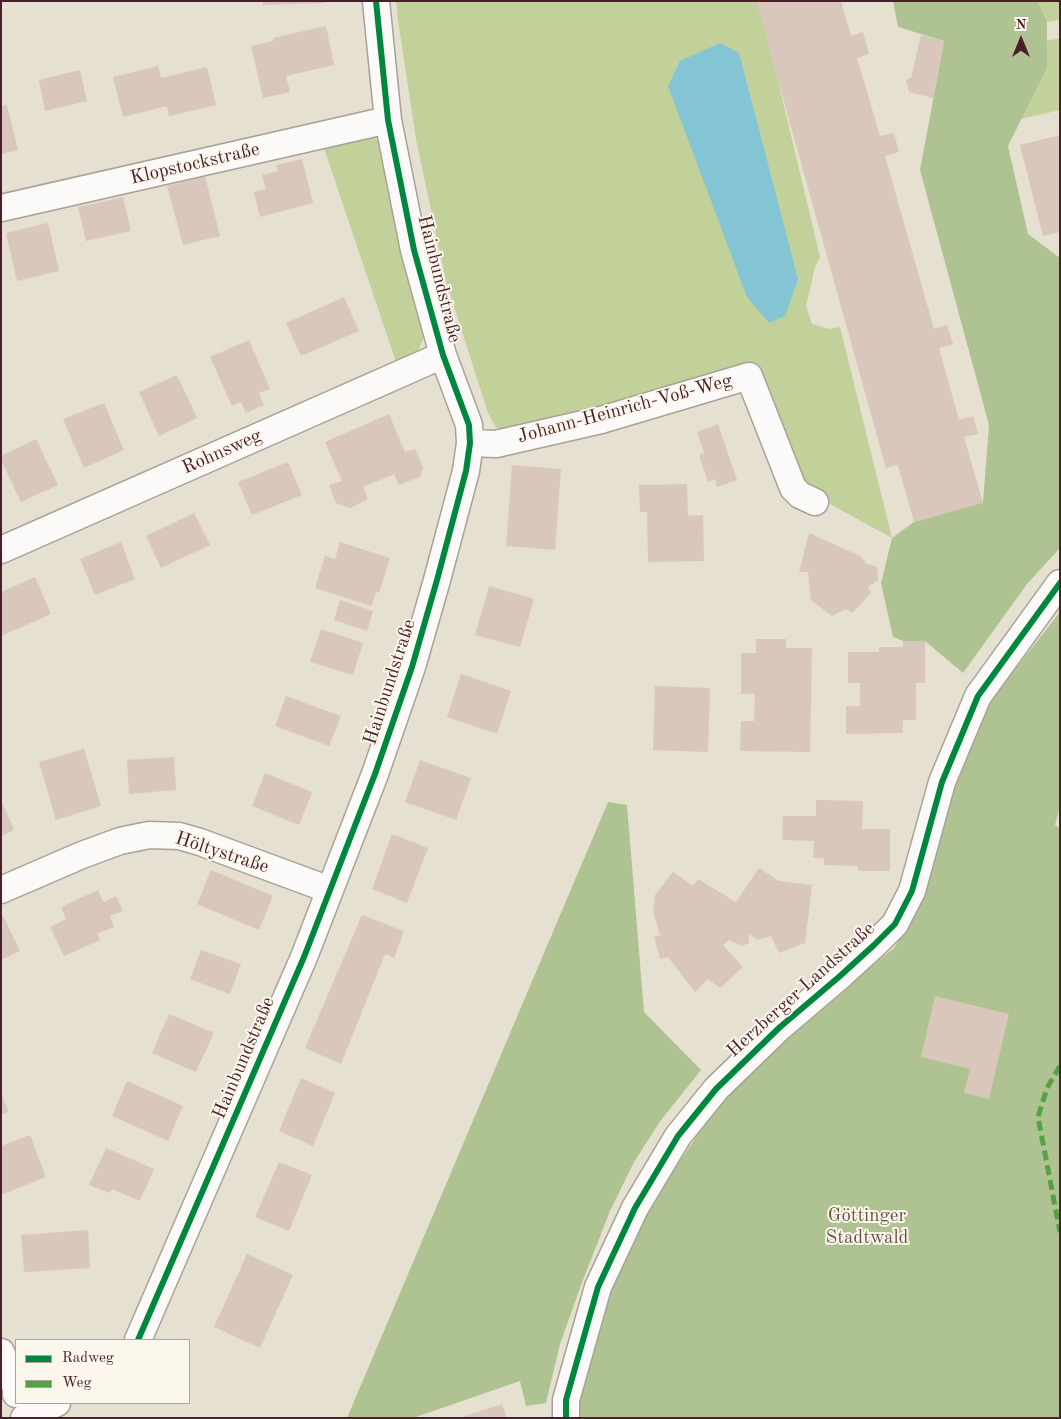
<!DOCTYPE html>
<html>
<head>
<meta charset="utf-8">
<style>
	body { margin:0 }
	#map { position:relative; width:1061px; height:1419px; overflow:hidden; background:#e5e0cf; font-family:"Old Standard TT",serif }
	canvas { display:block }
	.frame { position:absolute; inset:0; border:2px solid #4a1f2b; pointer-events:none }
	.legend { position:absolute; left:15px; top:1339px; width:175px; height:65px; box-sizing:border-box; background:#fbf7ec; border:1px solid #b4a19f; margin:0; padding:6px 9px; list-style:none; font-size:15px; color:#4a1f2b }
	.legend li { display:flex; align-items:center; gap:10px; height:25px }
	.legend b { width:25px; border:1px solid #b4a19f }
	.north { position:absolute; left:996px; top:15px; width:50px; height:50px; -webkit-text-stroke:4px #fbf7ec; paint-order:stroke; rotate:0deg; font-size:14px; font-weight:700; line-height:20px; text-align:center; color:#4a1f2b }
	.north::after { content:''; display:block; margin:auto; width:18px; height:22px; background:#4a1f2b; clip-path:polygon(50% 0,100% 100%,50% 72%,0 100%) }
</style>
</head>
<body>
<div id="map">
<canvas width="1061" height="1419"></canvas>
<div class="frame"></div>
<ul class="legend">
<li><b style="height:6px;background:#00873e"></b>Radweg</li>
<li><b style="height:6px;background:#56a243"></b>Weg</li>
</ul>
<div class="north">N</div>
</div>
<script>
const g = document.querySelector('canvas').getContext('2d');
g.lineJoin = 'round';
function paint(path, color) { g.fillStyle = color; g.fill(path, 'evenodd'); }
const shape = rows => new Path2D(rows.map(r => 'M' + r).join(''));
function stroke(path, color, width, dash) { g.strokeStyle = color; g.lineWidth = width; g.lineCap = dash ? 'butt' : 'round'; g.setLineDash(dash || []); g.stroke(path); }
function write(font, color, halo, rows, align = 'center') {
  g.font = font + ' "Old Standard TT",serif'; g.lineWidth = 4; g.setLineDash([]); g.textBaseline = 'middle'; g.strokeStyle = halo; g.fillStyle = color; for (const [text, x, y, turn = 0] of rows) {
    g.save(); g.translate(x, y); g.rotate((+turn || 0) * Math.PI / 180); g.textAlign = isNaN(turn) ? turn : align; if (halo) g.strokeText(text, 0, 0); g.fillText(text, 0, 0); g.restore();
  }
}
const green = shape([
	[396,1,759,1,820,257,815,267,806,306,812,324,829,329,840,327,892,538,802,489,750,367,600,414,503,433,495,426,488,413,446,281,416,139,398,20],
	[1038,1,1060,1,1060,20,1047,22],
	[1060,38,1060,110,1021,119,1047,68,1047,41],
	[365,134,375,138,381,144,424,337,419,349,415,354,396,362,322,142]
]);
const forest = shape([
	[893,1,1038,1,1047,22,1047,68,1008,146,1028,234,1060,258,1060,548,1027,584,963,673,925,641,903,641,893,637,881,583,892,538,914,522,983,502,989,425,920,170,944,41,898,27],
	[1060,612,1060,807,1055,825,1060,828,1060,1418,579,1418,579,1397,609,1295,643,1216,708,1119,733,1089,769,1050,894,948,915,915,952,791,984,709],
	[608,802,627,805,644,1012,701,1070,661,1120,634,1162,610,1211,583,1280,560,1344,546,1403,526,1406,520,1381,413,1418,347,1418]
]);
const water = shape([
	[720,43,739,53,798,279,785,316,769,323,747,297,668,86,680,61]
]);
const building = shape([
	[262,1,326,1,326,3,263,5],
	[756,1,841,1,851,36,863,32,869,54,857,58,880,136,894,133,899,152,885,156,934,329,947,325,953,344,939,348,957,413,959,420,973,416,978,434,964,437,983,503,914,522,898,465,886,468],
	[326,26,334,65,286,76,290,92,263,98,251,46,273,41,273,38],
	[921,35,944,41,933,98,909,92,906,80,911,78],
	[158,66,161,78,207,67,216,105,169,116,167,106,123,117,113,77],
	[80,70,87,101,45,111,39,80],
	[7,105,18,150,1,154,1,106],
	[1060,135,1060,232,1043,236,1020,145],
	[302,159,313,203,260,217,254,192,266,189,262,175,278,171,276,165],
	[205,176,220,236,183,245,167,186],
	[123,197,131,231,86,241,78,207],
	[48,223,59,271,17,281,6,233],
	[344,297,359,331,301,356,286,323],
	[249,340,270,389,259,393,264,405,246,413,241,402,232,406,210,357],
	[177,375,197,418,159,436,139,392],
	[104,403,124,450,84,468,63,419],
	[389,414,405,452,415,449,423,467,420,477,399,485,394,474,363,487,368,499,350,508,336,503,329,485,342,481,325,442],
	[718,424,737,480,717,487,715,479,708,482,699,455,704,453,697,432],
	[36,439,58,485,21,502,1,460,1,456],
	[288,462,302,495,252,515,238,482],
	[512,465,561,469,555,550,506,546],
	[687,484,688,516,703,515,704,561,648,562,647,512,640,512,639,485],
	[194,513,210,545,161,568,146,536],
	[809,533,860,556,867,564,877,567,878,580,868,587,871,593,852,613,846,609,832,616,811,600,808,572,799,572],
	[121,542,135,579,95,595,80,559],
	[340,542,390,558,379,593,376,592,371,606,315,588,325,556,335,559],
	[35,577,51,614,1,636,1,592],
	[489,586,534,599,520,647,475,635],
	[340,600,373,611,367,631,334,620],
	[321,629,363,643,353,675,310,662],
	[756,639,786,639,786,648,812,648,810,752,740,751,741,721,754,721,755,694,741,694,741,653,756,653],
	[903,641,925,641,925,683,916,683,916,720,903,720,903,733,846,734,846,706,860,706,860,683,848,683,848,652,879,652,879,647,903,647],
	[461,674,511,691,497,734,447,717],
	[655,686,710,688,708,752,653,750],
	[286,696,341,716,329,746,275,726],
	[84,749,101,806,56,820,39,762],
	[174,757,176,790,129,794,127,760],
	[420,760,471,778,456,820,405,802],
	[265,773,312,792,299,825,252,806],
	[1,800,14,830,1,836],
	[816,800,863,801,862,829,890,829,890,871,858,871,858,866,824,865,824,858,813,858,814,841,782,840,783,816,816,816],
	[392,834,428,848,407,903,372,889],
	[759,868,779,881,812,885,805,943,779,953,771,936,758,940,749,934,749,943,742,946,729,940,723,945,743,967,720,988,708,979,695,992,668,957,660,959,654,937,660,935,653,912,655,895,673,872,693,886,698,879,736,902],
	[211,870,273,896,259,930,197,904],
	[98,890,103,902,116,896,123,911,110,916,114,927,97,934,100,940,64,956,50,927,66,919,61,907],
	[362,915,404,931,394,958,385,954,341,1064,305,1048],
	[3,916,20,951,1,960,1,917],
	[201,950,241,964,230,994,190,979],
	[935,996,1009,1014,989,1099,964,1093,970,1069,921,1057],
	[169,1014,214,1033,196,1072,152,1053],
	[301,1078,335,1093,313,1146,279,1131],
	[127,1081,183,1106,168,1141,112,1116],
	[1,1093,9,1112,1,1114],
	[30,1135,46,1177,1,1195,1,1146],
	[106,1148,154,1169,140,1201,112,1189,110,1193,89,1185],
	[279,1162,312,1175,289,1231,255,1217],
	[88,1230,90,1268,24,1272,21,1235],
	[247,1254,293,1275,260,1348,214,1327],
	[502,1404,507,1418,462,1418,462,1417]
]);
const minor = shape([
	[1,208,388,120],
	[470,443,496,444,601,420,749,376,793,488,800,495,815,502],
	[1,550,443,355],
	[1,890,82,855,120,841,149,835,179,836,200,842,330,890],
	[138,1340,304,957,375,774,412,667,437,580,466,471,470,443,469,425,443,355,414,250,388,120,376,1],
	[1,1352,16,1388,16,1394],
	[24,1418,57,1403],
	[566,1418,566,1400,598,1287,635,1208,678,1136,716,1089,780,1027,840,976,874,945,895,924,912,891,942,782,978,696,1060,583]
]);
const quiet = shape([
	[1060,1066,1047,1088,1038,1117,1060,1232]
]);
const cycleway = shape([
	[138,1340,304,957,375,774,412,667,437,580,466,471,470,443,469,425,443,355,414,250,388,120,376,1],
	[566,1418,566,1400,598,1287,635,1208,678,1136,716,1089,780,1027,840,976,874,945,895,924,912,891,942,782,978,696,1060,583]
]);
const streetNames = [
	["Klopstockstraße",195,164,-13],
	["Hainbundstraße",439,279,76],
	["Johann-Heinrich-Voß-Weg",625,409,-15],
	["Rohnsweg",222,452,-24],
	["Hainbundstraße",390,682,-72],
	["Höltystraße",222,853,18],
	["Herzberger Landstraße",801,990,-42],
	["Hainbundstraße",244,1058,-67]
];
const parkNames = [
	["Göttinger",867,1216],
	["Stadtwald",867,1238]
];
paint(green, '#c1d199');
paint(forest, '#afc292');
paint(water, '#83c5d5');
paint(building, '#d8c7ba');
stroke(minor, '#a9a199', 29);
stroke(minor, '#fbfaf8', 26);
stroke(quiet, '#56a243', 5, [10, 5]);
stroke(cycleway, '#00873e', 6);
write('19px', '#4a1f2b', '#fbf7ec', streetNames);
write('19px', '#65513f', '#fbf7ec', parkNames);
</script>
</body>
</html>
